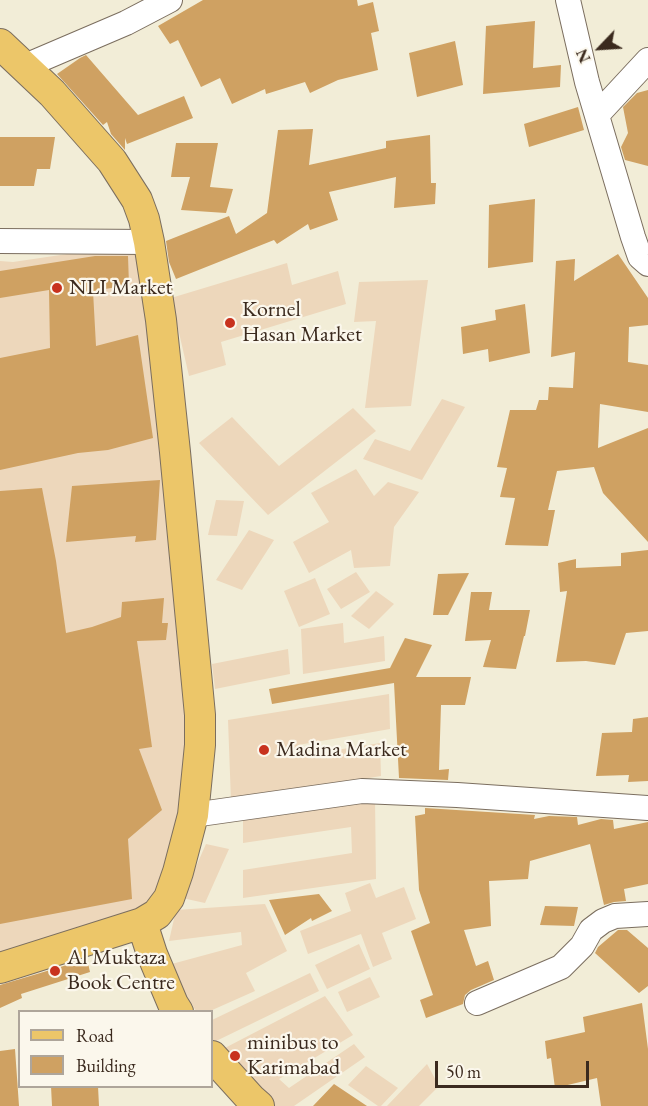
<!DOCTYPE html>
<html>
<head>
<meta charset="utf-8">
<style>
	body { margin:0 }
	#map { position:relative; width:648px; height:1106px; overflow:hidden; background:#f2edd7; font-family:"EB Garamond",serif }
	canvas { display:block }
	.legend { position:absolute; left:18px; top:1010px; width:195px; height:78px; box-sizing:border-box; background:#fbf7ec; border:2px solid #aea59a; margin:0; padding:8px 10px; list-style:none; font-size:18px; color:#3b2a1e }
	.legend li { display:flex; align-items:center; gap:12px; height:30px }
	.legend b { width:30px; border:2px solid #aea59a }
	.north { position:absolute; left:570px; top:18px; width:60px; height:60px; -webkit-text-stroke:4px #fbf7ec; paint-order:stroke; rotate:245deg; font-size:16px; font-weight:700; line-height:24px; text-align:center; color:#3b2a1e }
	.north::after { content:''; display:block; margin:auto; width:21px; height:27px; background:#3b2a1e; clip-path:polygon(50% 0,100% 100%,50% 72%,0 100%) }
	.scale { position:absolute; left:435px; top:1061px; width:154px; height:27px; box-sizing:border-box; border:3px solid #3b2a1e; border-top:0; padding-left:8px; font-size:18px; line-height:21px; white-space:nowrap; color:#3b2a1e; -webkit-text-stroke:4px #fbf7ec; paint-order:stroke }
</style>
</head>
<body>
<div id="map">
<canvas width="648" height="1106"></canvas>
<ul class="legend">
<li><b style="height:8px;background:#ecc669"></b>Road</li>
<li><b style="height:16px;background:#cfa162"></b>Building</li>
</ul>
<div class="north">N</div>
<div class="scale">50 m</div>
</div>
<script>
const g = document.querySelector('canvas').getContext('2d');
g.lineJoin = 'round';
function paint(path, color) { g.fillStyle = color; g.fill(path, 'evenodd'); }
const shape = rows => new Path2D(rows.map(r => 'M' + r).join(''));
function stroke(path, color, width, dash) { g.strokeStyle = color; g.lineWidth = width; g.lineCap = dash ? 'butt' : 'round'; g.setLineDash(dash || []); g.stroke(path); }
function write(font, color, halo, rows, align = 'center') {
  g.font = font + ' "EB Garamond",serif'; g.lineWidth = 4.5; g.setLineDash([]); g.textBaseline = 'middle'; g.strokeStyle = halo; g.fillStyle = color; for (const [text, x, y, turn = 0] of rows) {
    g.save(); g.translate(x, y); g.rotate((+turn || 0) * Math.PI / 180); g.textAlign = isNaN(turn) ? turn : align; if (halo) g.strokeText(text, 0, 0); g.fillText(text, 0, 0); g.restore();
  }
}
const built = shape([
	[149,242,200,745,169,898,0,969,0,261,13,262],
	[287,263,292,285,338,271,346,304,221,342,226,365,189,376,171,298],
	[428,280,411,406,365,408,376,321,354,322,359,282],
	[442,399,465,407,422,480,363,459,375,439,410,451],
	[353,408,376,431,268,515,199,443,232,417,279,466],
	[356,469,374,496,388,482,419,492,394,527,390,566,354,568,351,550,309,573,293,542,329,522,311,493],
	[216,500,244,501,237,536,208,535],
	[249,530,274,540,242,590,216,580],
	[356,572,370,592,341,609,327,589],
	[315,578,330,614,299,627,284,591],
	[376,591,394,604,369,629,351,616],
	[343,623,344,643,384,636,385,661,303,674,301,629],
	[288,649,290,674,215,689,212,664],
	[389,694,390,729,298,745,299,756,380,743,381,776,231,801,228,720],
	[375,798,376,879,243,898,243,870,352,853,351,827,243,843,243,817],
	[206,844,229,849,205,903,182,898],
	[370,883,376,898,404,887,416,919,382,933,392,959,373,967,361,934,308,954,300,931,351,911,345,893],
	[265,904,287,951,246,973,255,991,210,1011,196,1011,168,965,242,945,241,932,169,941,176,910],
	[359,944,370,969,327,989,315,965],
	[310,973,319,991,212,1043,212,1020],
	[370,977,380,997,347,1012,338,992],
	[325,996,353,1035,279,1079,289,1088,354,1044,365,1057,294,1106,271,1106,221,1050],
	[427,1064,439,1086,419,1106,387,1106],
	[366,1066,398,1088,381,1106,378,1106,348,1085]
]);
const building = shape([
	[203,0,357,0,358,6,373,2,379,31,371,33,378,70,338,80,310,93,305,82,266,94,265,89,232,104,220,78,201,87,178,40,170,44,158,26],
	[535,21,533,68,561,65,560,87,483,94,486,26],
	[455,41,463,85,417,97,409,53],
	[86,55,138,115,184,96,193,118,127,144,125,138,125,150,111,134,107,122,103,125,57,74,80,58],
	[648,90,648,166,625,160,621,147,628,133,623,107,637,93],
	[578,107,584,130,529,147,524,124],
	[313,129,309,165,386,148,386,141,430,135,431,183,436,183,435,204,394,208,396,177,329,192,338,220,310,230,308,224,277,244,274,240,176,279,169,262,166,241,229,216,236,234,267,213,278,130],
	[0,137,55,137,50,169,37,169,34,186,0,186],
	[176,143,218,143,210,187,233,189,226,213,181,210,190,177,171,177],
	[535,199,533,262,488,268,489,205],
	[618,254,648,298,648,325,629,327,628,362,648,365,648,412,600,404,598,448,648,428,648,542,603,493,594,467,557,471,548,510,555,510,548,546,505,545,515,498,500,497,507,468,497,467,510,410,536,410,539,400,548,400,549,387,573,388,575,352,551,357,556,261,575,259,574,281],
	[95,256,128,256,129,285,93,291,96,346,138,335,153,438,108,450,78,453,0,470,0,358,50,348,49,290,0,298,0,271],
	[525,304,530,353,489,362,488,349,463,354,461,327,496,320,495,310],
	[160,480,156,540,135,542,136,536,66,542,72,486],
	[42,488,56,561,66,633,92,627,121,617,122,602,164,598,162,623,168,623,166,640,137,641,152,747,139,749,162,810,128,839,132,899,0,924,0,491],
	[648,550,648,631,626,633,615,665,586,661,556,662,567,591,560,592,558,563,576,559,576,568,621,566,621,553],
	[469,573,448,615,433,615,438,574],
	[471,592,492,592,489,610,530,610,525,636,524,636,516,669,483,667,491,640,465,641],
	[405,638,432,645,416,677,471,677,465,705,441,705,439,770,449,769,448,780,399,778,394,683,272,704,269,689,390,668],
	[648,717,648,781,628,782,629,775,596,776,602,733,632,732,633,719],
	[425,808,535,815,534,819,549,816,577,817,578,825,601,819,613,820,614,829,648,822,648,884,624,889,626,901,614,902,604,905,590,844,530,861,528,879,489,881,491,926,464,930,476,966,488,961,494,980,471,990,465,995,463,1004,426,1018,420,1000,433,995,411,931,430,923,419,890,415,816,425,814],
	[319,894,332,911,312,921,311,918,285,935,269,900],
	[545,906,578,907,574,926,540,925],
	[618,930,627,930,648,948,648,986,639,993,595,953,598,947],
	[87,959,90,972,21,994,22,998,0,1008,0,985],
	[642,1003,648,1049,648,1106,601,1106,597,1078,555,1088,551,1058,547,1059,545,1041,585,1032,583,1017],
	[15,1049,19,1106,0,1106,0,1051],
	[334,1084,367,1106,313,1106],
	[51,1086,98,1086,99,1106,52,1106]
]);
const minor = shape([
	[568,0,587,82,633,237,640,257,648,264],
	[23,67,126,23,170,0],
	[597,115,648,60],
	[0,241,149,242],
	[193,815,362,791,457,795,648,808],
	[477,1003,561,967,582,946,591,930,603,921,615,916,648,914]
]);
const major = shape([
	[0,44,52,93,112,161,137,200,144,219,149,242,161,320,175,452,200,715,200,745,193,815,178,872,169,898,157,914,142,923,0,968],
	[142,923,152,954,173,1004,178,1012],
	[212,1056,251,1099,259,1106]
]);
const markers = [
	[57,288,6,"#c8321e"],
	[230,323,6,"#c8321e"],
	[264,750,6,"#c8321e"],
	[55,971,6,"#c8321e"],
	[235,1056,6,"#c8321e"]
];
const poiNames = [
	["NLI Market",69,288],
	["Kornel",242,310],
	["Hasan Market",242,335],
	["Madina Market",276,750],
	["Al Muktaza",67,958],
	["Book Centre",67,983],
	["minibus to",247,1043],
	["Karimabad",247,1068]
];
paint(built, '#edd7bb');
paint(building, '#cfa162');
stroke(minor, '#7b6e5f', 26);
stroke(major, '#7b6e5f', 32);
stroke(minor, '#fff', 24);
stroke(major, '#ecc669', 30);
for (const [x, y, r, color] of markers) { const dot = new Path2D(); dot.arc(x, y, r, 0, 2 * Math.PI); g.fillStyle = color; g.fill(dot); stroke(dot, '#fbf7ec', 2); }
write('22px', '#3b2a1e', '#fbf7ec', poiNames, 'left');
</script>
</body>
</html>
